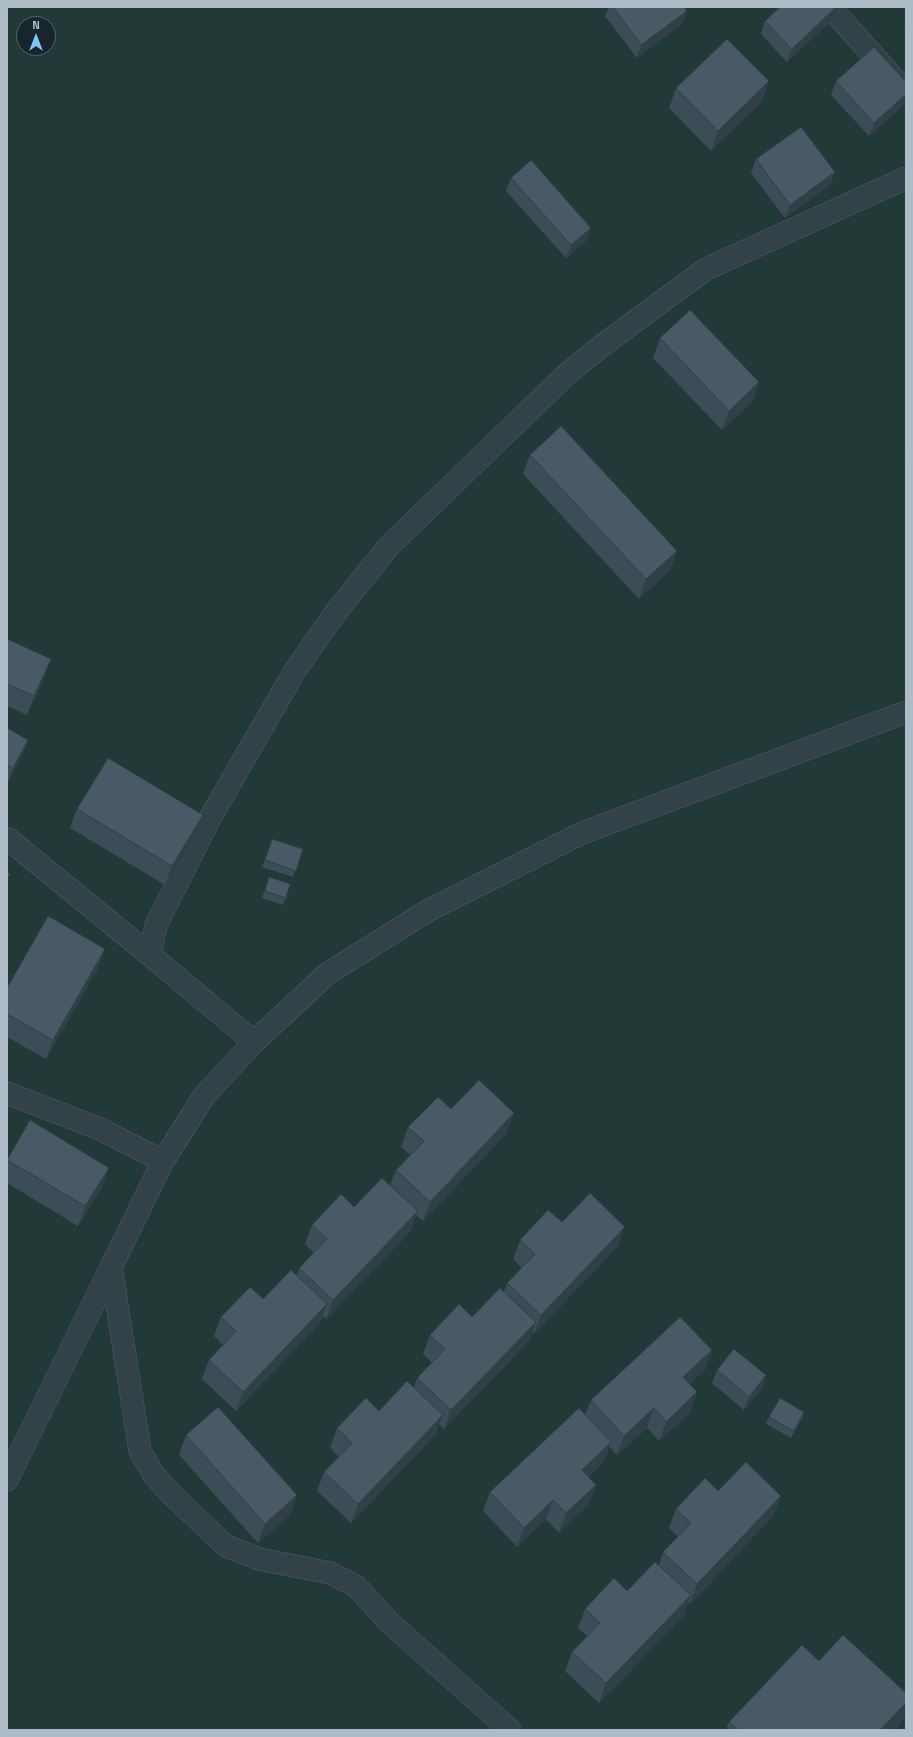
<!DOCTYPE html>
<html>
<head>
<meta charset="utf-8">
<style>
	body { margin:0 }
	#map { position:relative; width:913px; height:1737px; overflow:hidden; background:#1f2f39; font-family:"Titillium Web",sans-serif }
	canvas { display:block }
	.frame { position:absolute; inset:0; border:8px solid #adbcc6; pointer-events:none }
	.north { position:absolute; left:16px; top:16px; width:40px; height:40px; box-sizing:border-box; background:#18252d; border:1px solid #54616a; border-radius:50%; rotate:0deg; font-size:11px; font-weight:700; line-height:16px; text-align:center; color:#adbcc6 }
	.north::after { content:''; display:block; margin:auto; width:14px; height:18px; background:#7ac8fe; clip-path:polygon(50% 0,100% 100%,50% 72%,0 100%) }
</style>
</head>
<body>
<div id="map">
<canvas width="913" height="1737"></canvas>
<div class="frame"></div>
<div class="north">N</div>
</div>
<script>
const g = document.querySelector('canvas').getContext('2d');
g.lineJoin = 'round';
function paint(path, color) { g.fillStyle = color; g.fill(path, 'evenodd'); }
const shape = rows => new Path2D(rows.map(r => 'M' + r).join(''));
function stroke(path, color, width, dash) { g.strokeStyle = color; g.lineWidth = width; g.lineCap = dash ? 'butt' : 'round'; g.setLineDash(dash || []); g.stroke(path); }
const green = shape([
	[7,7,906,7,906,1730,7,1730],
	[24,24,48,24,48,48,24,48]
]);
const minor = shape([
	[830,7,906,92],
	[7,838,150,955,254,1042],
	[150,955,156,925,210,818,296,669,336,612,389,546,567,374,604,344,706,269,906,178],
	[7,1093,100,1129,163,1161],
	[111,1267,140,1451,154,1475,173,1496,226,1546,259,1559,330,1573,356,1586,389,1622,510,1730],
	[7,1480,163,1161,204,1096,254,1042,327,974,429,910,582,833,906,712]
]);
const wall = shape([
	[609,7,684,7,682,24,637,58,605,16],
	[834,18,787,62,761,34,765,21],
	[906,24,906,32,904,30],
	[769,81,762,101,711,151,669,108,676,88],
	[836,81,906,82,906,103,869,136,831,95],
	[756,159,835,172,830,185,785,218,751,173],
	[511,178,586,241,566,258,506,191],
	[660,338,759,382,752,402,722,430,653,358],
	[906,450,906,458,904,456],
	[530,455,677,551,670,570,639,599,523,474],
	[7,639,51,659,44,678,27,715,7,706],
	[7,728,28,740,23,753,8,782,7,781],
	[77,809,203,815,196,834,165,885,70,828],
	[272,839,303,849,293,877,262,867],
	[269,877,290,884,283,905,262,898],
	[98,968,46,1059,7,1037,7,988],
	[451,1109,507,1133,423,1221,416,1215,411,1231,326,1319,323,1316,320,1323,236,1411,202,1379,209,1360,223,1345,214,1336,221,1317,263,1299,297,1275,299,1268,314,1253,305,1244,312,1225,354,1207,390,1185,396,1170,410,1155,401,1147,408,1127],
	[7,1159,102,1187,78,1226,7,1183],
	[562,1222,618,1246,534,1334,532,1332,529,1341,444,1429,439,1424,436,1434,351,1523,317,1491,324,1472,339,1457,330,1448,337,1428,379,1411,414,1388,417,1378,432,1363,423,1354,430,1335,472,1317,504,1291,507,1283,522,1268,513,1259,520,1240],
	[712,1350,705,1370,689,1384,697,1392,690,1412,659,1441,647,1428,617,1455,609,1447,604,1461,589,1476,589,1504,559,1533,546,1519,517,1547,483,1511,490,1492,585,1415,591,1400],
	[717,1370,766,1375,762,1389,744,1410,712,1383],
	[804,1412,802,1419,791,1438,766,1424,769,1417],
	[186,1435,297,1495,290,1515,258,1543,179,1455],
	[718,1491,774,1515,690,1604,688,1602,684,1615,599,1703,565,1671,572,1652,587,1636,578,1628,585,1609,627,1591,659,1565,663,1552,678,1537,669,1528,676,1509],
	[819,1661,902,1722,895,1730,726,1730,729,1722]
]);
const shadedWall = shape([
	[836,7,838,7,834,18,787,62,792,49],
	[687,11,682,24,637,58,641,45],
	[769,81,762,101,711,151,718,131],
	[906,94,906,103,869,136,874,123],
	[835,172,830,185,785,218,790,205],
	[591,228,586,241,566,258,571,245],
	[759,382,752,402,722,430,729,411],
	[677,551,670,570,639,599,646,579],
	[51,659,44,678,27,715,34,696],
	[28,740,23,753,8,782,13,768],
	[203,815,196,834,165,885,172,866],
	[105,949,98,968,46,1059,53,1040],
	[514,1113,507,1133,423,1221,430,1202],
	[109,1168,102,1187,78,1226,85,1206],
	[418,1211,411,1231,326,1319,333,1300],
	[625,1227,618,1246,534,1334,541,1315],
	[327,1304,320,1323,236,1411,243,1392],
	[536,1322,529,1341,444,1429,451,1410],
	[712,1350,705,1370,676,1397,683,1377],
	[766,1375,762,1389,744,1410,749,1397],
	[697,1392,690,1412,659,1441,666,1422],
	[654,1408,647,1428,617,1455,624,1436],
	[804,1412,802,1419,791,1438,794,1431],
	[443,1415,436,1434,351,1523,358,1504],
	[611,1442,604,1461,575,1489,582,1470],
	[596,1485,589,1504,559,1533,566,1513],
	[297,1495,290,1515,258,1543,265,1524],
	[781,1496,774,1515,690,1604,697,1584],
	[553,1500,546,1519,517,1547,524,1528],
	[691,1595,684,1615,599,1703,606,1683],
	[906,1703,906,1711,902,1722,895,1730,880,1730]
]);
const building = shape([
	[613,7,684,7,687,11,641,45,613,7],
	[780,7,836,7,792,49,765,21,780,7],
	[727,39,769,81,718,131,676,88,727,39],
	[874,47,906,82,906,94,874,123,836,81,874,47],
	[801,127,835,172,790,205,756,159,801,127],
	[531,160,591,228,571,245,511,178,531,160],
	[690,310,759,382,729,411,660,338,690,310],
	[561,426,677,551,646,579,530,455,561,426],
	[7,639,51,659,34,696,7,684,7,639],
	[7,728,28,740,13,768,7,765,7,728],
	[108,758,203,815,172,866,77,809,108,758],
	[272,839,303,849,296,871,265,860,272,839],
	[7,872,10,874,7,879,7,872],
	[269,877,290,884,286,898,265,891,269,877],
	[48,916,105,949,53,1040,7,1014,7,988,48,916],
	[479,1080,514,1113,430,1202,396,1170,424,1141,408,1127,438,1097,451,1109,479,1080],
	[30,1120,109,1168,85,1206,7,1160,30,1120],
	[382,1178,418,1211,333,1300,299,1268,327,1239,312,1225,341,1194,354,1207,382,1178],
	[590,1193,625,1227,541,1315,507,1283,535,1254,520,1240,548,1210,562,1222,590,1193],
	[291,1270,327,1304,243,1392,209,1360,236,1331,221,1317,250,1287,263,1299,291,1270],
	[500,1288,536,1322,451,1410,417,1378,445,1349,430,1335,459,1304,472,1317,500,1288],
	[680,1317,712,1350,683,1377,697,1392,666,1422,654,1408,624,1436,591,1400,680,1317],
	[734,1349,766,1375,749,1397,717,1370,734,1349],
	[407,1381,443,1415,358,1504,324,1472,352,1443,337,1428,366,1398,379,1411,407,1381],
	[780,1398,804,1412,794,1431,769,1417,780,1398],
	[218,1407,297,1495,265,1524,186,1435,218,1407],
	[579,1408,611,1442,582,1470,596,1485,566,1513,553,1500,524,1528,490,1492,579,1408],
	[746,1462,781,1496,697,1584,663,1552,691,1523,676,1509,705,1478,718,1491,746,1462],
	[655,1562,691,1595,606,1683,572,1652,600,1623,585,1609,614,1578,627,1591,655,1562],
	[843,1635,906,1693,906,1703,880,1730,738,1730,729,1722,802,1645,819,1661,843,1635]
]);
paint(green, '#213a37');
stroke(minor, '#505e67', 23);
stroke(minor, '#334149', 22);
paint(wall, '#3d4d57');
paint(shadedWall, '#323f47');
paint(building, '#475a65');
stroke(building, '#323f47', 1);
</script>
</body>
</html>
